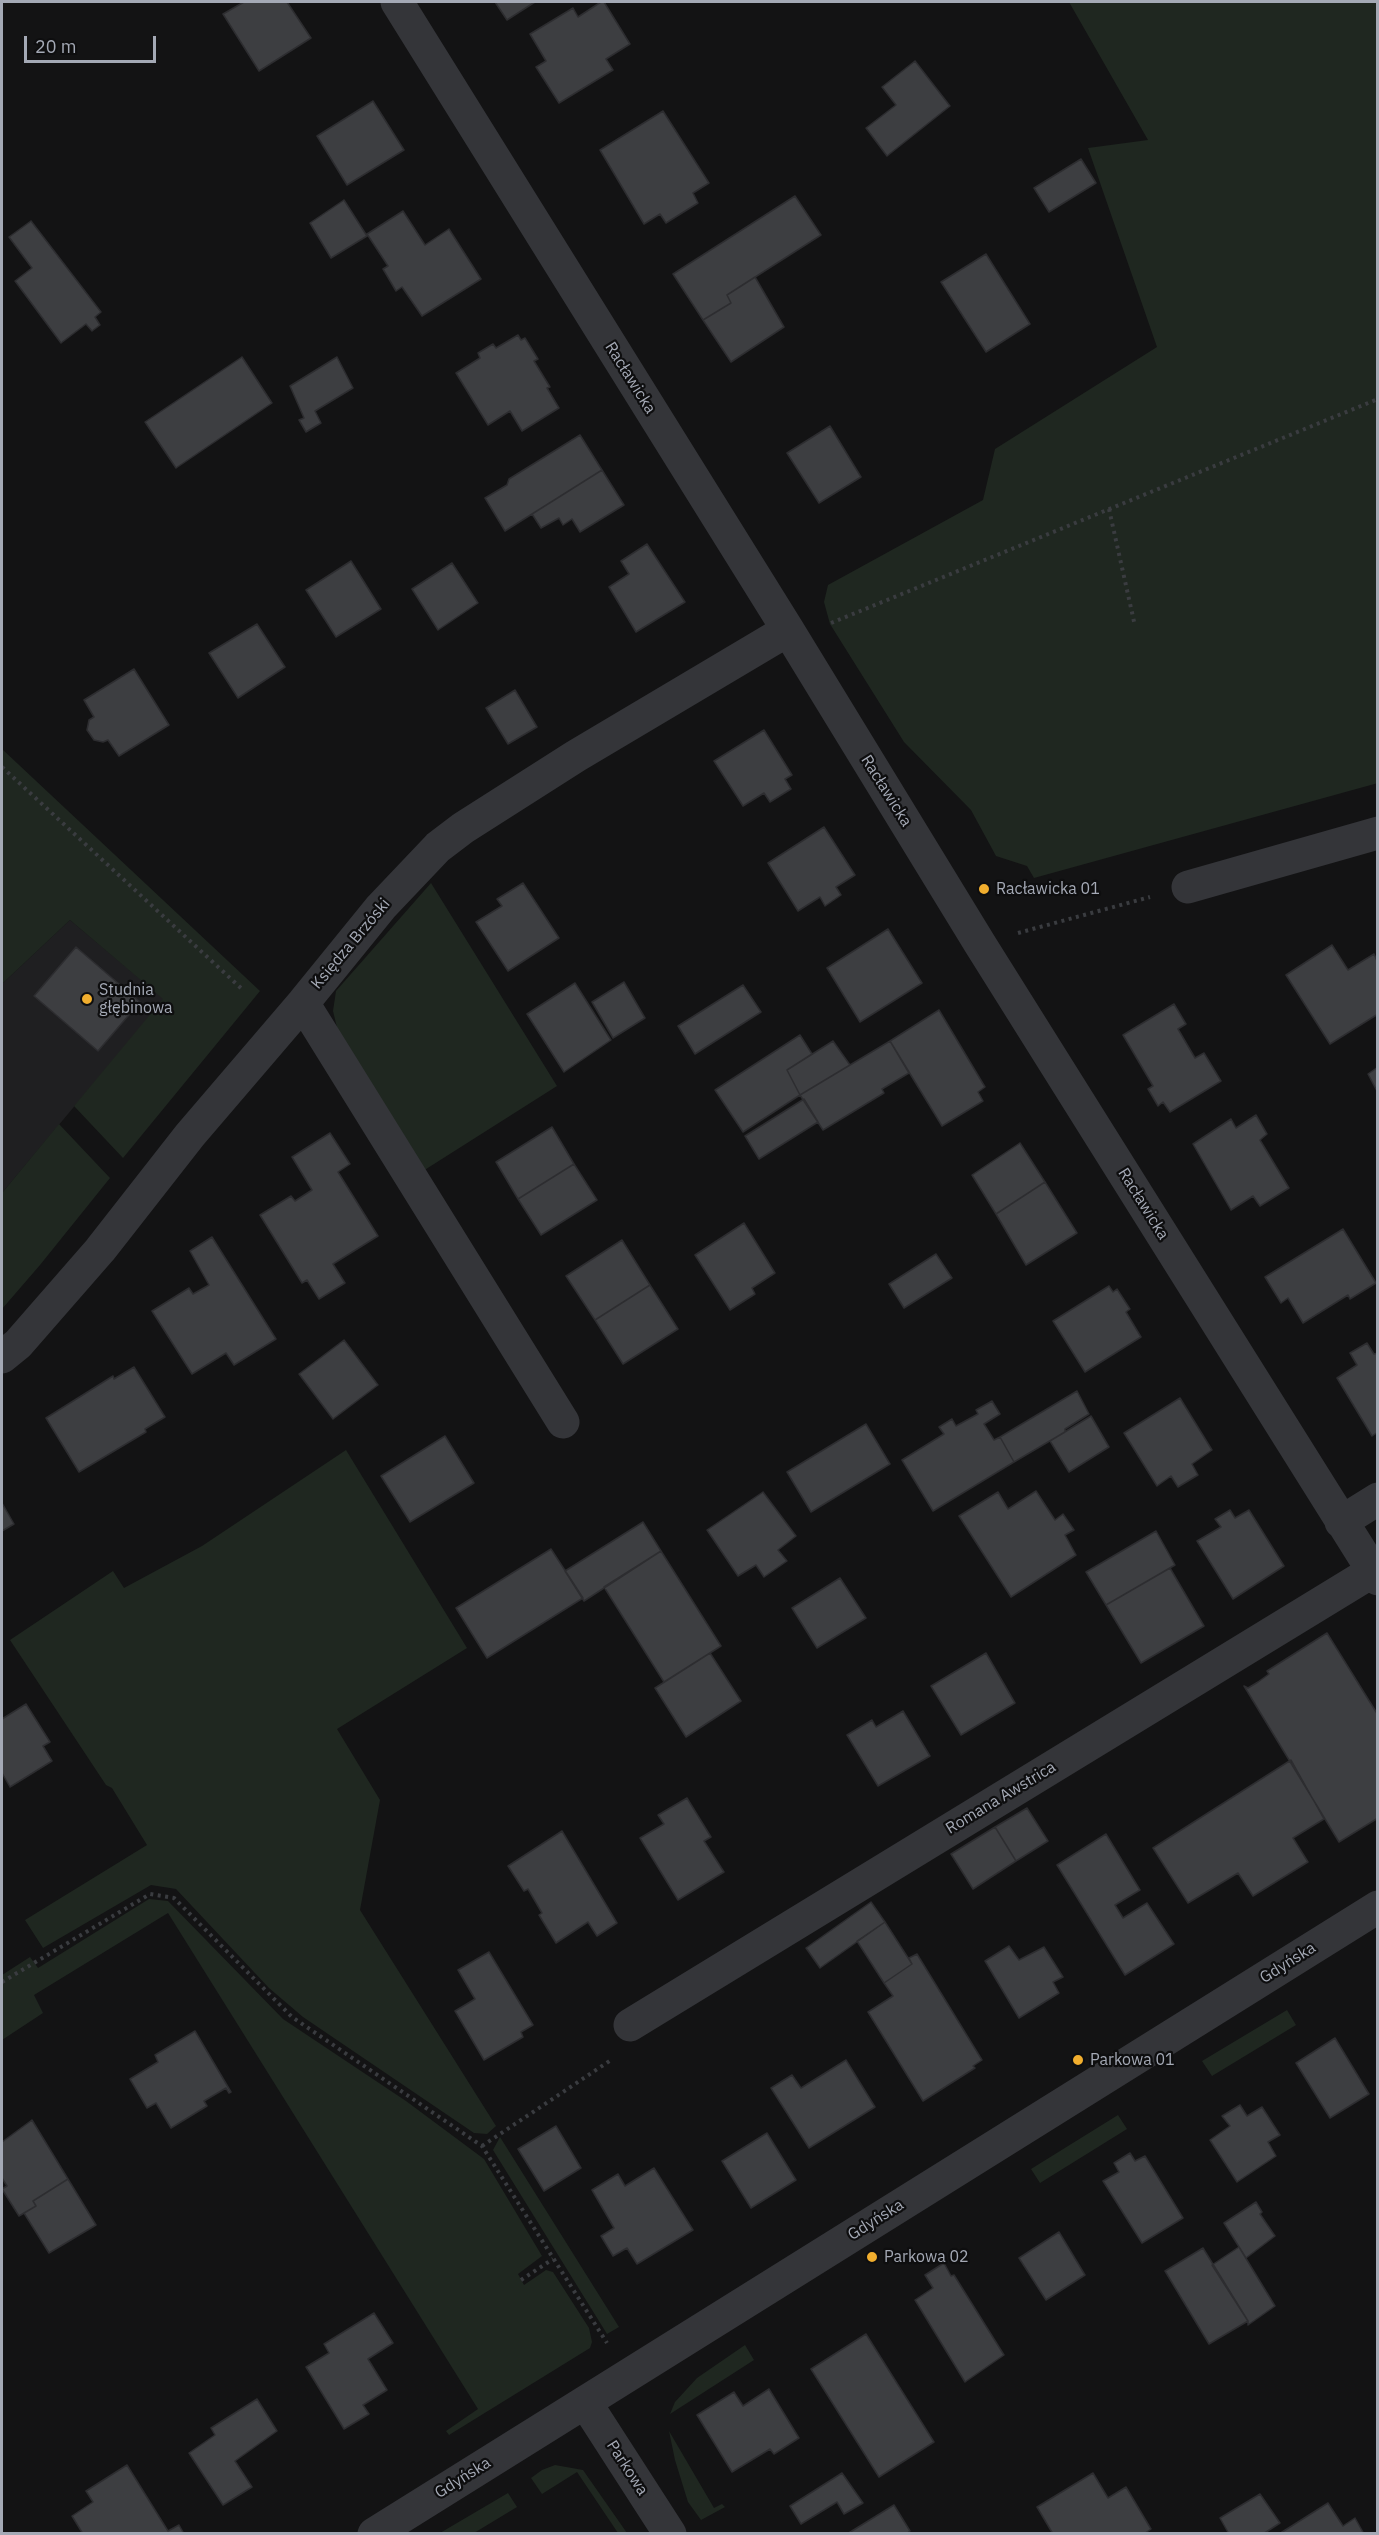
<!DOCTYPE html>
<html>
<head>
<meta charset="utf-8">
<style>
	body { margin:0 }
	#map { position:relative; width:1379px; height:2535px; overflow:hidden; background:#131314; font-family:"IBM Plex Sans",sans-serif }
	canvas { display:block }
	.frame { position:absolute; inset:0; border:3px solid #a4a9b5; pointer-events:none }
	.scale { position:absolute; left:24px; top:36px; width:132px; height:27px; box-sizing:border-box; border:3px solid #a4a9b5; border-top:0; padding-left:8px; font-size:18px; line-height:21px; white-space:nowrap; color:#a4a9b5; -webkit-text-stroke:4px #0e0e0f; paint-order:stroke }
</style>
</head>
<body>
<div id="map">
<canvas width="1379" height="2535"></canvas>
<div class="frame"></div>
<div class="scale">20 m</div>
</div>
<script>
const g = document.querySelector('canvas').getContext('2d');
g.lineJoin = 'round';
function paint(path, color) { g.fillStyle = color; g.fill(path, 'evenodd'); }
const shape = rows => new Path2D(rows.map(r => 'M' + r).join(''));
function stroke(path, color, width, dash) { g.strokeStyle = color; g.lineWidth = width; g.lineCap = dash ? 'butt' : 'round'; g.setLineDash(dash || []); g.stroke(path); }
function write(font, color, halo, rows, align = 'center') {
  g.font = font + ' "IBM Plex Sans",sans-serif'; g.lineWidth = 4.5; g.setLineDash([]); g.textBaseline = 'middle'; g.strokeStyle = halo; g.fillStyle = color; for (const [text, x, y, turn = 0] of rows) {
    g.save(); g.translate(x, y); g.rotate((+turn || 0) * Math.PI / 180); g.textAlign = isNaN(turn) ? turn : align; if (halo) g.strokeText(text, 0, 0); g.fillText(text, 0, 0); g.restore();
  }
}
const built = shape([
	[70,920,164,999,2,1193,2,984]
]);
const green = shape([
	[1069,2,1377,2,1378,783,1034,878,1027,866,996,856,971,810,904,742,830,624,824,602,828,585,983,500,995,449,1157,347,1088,148,1148,140],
	[2,749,260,991,123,1158,74,1106,163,999,70,920,2,984],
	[431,883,557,1086,423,1171,340,1040,333,1011,336,991],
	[59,1124,110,1178,40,1265,2,1309,2,1193],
	[346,1450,467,1648,337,1729,380,1800,360,1910,496,2126,487,2134,474,2133,303,2017,269,1988,176,1889,151,1885,43,1948,25,1920,147,1845,112,1788,106,1785,10,1640,113,1571,124,1588,202,1546],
	[149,1899,168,1901,283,2019,406,2101,484,2159,542,2256,518,2274,524,2285,546,2270,553,2272,589,2328,592,2342,590,2348,449,2435,446,2431,478,2409,168,1913,34,1995,43,2013,2,2040,2,1975,30,1957,38,1968],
	[1287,2010,1296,2025,1212,2076,1202,2061],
	[1118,2115,1127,2129,1040,2183,1031,2169],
	[500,2137,619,2327,607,2334,493,2150],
	[745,2345,754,2360,670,2414,675,2402,697,2378],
	[669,2431,714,2508,722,2504,725,2507,701,2520,688,2502,675,2460],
	[555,2465,583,2470,627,2533,618,2533,577,2472,542,2494,531,2478,542,2470],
	[508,2493,517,2507,474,2533,440,2533]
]);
const building = shape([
	[244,2,287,2,311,38,259,71,223,14,244,2],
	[495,2,535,2,507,20,495,2],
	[601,2,604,2,630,44,606,59,613,70,559,103,536,67,546,61,530,34,573,8,578,17,601,2],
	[915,61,950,106,887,156,866,128,896,105,882,87,915,61],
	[373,101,404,150,347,185,317,136,373,101],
	[663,111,709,183,693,193,698,203,666,223,660,214,644,224,600,150,663,111],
	[1081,159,1096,183,1049,212,1034,188,1081,159],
	[795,196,821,235,727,295,731,303,703,320,673,274,795,196],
	[344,200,367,236,331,258,310,223,344,200],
	[403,211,425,245,449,229,481,279,422,316,402,287,396,291,383,269,388,266,367,234,403,211],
	[31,221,101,312,95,317,100,325,92,331,86,324,61,343,15,281,32,268,9,237,31,221],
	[986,254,1030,324,986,352,941,282,986,254],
	[755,277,784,327,731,362,703,320,731,303,727,295,755,277],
	[518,335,521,340,525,338,538,359,534,361,550,387,547,388,559,408,522,431,510,411,488,425,456,373,480,358,478,353,493,344,496,348,518,335],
	[242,357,272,403,176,468,145,422,242,357],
	[337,357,353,388,315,411,321,423,306,432,299,420,304,418,290,386,337,357],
	[830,426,861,477,819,503,787,453,830,426],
	[580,435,602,470,505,531,485,498,507,485,509,479,580,435],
	[602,470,624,505,580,532,572,519,563,525,559,518,541,528,532,514,602,470],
	[647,544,685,602,636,632,609,587,629,574,621,561,647,544],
	[351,561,381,609,336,637,306,590,351,561],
	[452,563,478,603,438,630,412,589,452,563],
	[257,624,285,667,238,698,209,653,257,624],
	[134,669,169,725,119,756,108,740,103,742,94,740,87,730,89,720,94,717,84,700,134,669],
	[515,690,537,727,508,744,486,708,515,690],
	[764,730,792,775,785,779,791,789,770,802,764,793,743,806,714,761,764,730],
	[824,827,855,875,836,887,841,895,825,906,820,897,798,911,768,863,824,827],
	[523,883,559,938,508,971,476,922,502,906,497,899,523,883],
	[888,929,922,983,860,1022,827,968,888,929],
	[1332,945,1348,970,1374,954,1378,963,1378,1014,1330,1044,1286,975,1332,945],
	[76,947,140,1002,98,1051,34,996,76,947],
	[624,982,645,1018,613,1038,592,1002,624,982],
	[575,983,611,1040,564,1072,527,1014,575,983],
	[743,985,761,1012,695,1054,678,1026,743,985],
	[1174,1004,1186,1024,1178,1029,1195,1058,1204,1053,1221,1081,1170,1112,1163,1102,1158,1106,1148,1089,1153,1086,1123,1035,1174,1004],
	[939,1010,985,1087,978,1092,983,1101,942,1126,890,1041,939,1010],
	[800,1035,812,1054,787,1070,800,1095,743,1132,715,1090,800,1035],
	[833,1041,850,1065,800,1095,787,1070,833,1041],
	[890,1041,909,1073,882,1089,884,1093,823,1130,800,1095,890,1041],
	[1378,1067,1378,1093,1368,1074,1378,1067],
	[804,1099,818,1122,759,1159,745,1136,804,1099],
	[1256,1115,1267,1134,1260,1140,1289,1188,1260,1206,1253,1196,1231,1210,1193,1144,1231,1119,1236,1128,1256,1115],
	[552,1127,574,1164,518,1199,496,1162,552,1127],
	[330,1133,350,1164,338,1172,378,1236,333,1264,345,1283,319,1299,307,1280,302,1283,260,1215,291,1196,295,1201,312,1190,292,1157,330,1133],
	[1020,1143,1045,1182,996,1214,972,1175,1020,1143],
	[574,1164,597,1200,541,1235,518,1199,574,1164],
	[1045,1182,1077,1233,1026,1265,996,1214,1045,1182],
	[744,1223,775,1273,752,1288,755,1294,730,1310,695,1255,744,1223],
	[1343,1229,1376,1283,1350,1299,1348,1295,1303,1323,1288,1298,1281,1303,1265,1277,1343,1229],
	[212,1237,276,1339,234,1365,226,1353,192,1374,152,1311,189,1288,193,1294,209,1285,190,1251,212,1237],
	[622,1240,650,1285,595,1320,566,1276,622,1240],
	[936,1254,952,1278,904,1308,889,1284,936,1254],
	[650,1285,678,1329,623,1364,595,1320,650,1285],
	[1109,1286,1113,1292,1117,1289,1130,1309,1126,1312,1141,1337,1085,1372,1053,1321,1109,1286],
	[344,1340,378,1385,333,1419,299,1374,344,1340],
	[1367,1343,1374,1354,1378,1353,1378,1432,1372,1436,1337,1378,1357,1365,1350,1353,1367,1343],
	[134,1367,165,1417,145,1429,146,1432,79,1472,46,1418,113,1376,114,1379,134,1367],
	[1077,1391,1089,1414,1065,1429,1065,1432,1014,1462,1000,1437,1077,1391],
	[1180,1398,1212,1450,1192,1464,1198,1475,1178,1487,1171,1476,1157,1486,1124,1433,1180,1398],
	[992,1401,1000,1414,984,1424,994,1440,1000,1437,1014,1462,933,1511,902,1460,944,1434,939,1427,952,1419,956,1426,978,1414,976,1410,992,1401],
	[1091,1416,1109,1447,1069,1472,1050,1441,1091,1416],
	[866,1424,890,1464,811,1512,787,1472,866,1424],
	[445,1436,474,1483,410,1522,381,1476,445,1436],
	[1036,1491,1055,1520,1063,1514,1074,1530,1065,1535,1076,1555,1011,1597,959,1516,998,1492,1008,1509,1036,1491],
	[763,1492,796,1536,778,1550,787,1561,764,1577,756,1565,738,1576,707,1530,763,1492],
	[2,1503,14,1524,2,1531,2,1503],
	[1230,1510,1235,1518,1249,1510,1284,1566,1233,1599,1197,1541,1221,1527,1215,1519,1230,1510],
	[643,1522,661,1551,584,1601,565,1571,643,1522],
	[1156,1531,1175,1565,1106,1605,1086,1572,1156,1531],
	[551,1549,583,1598,487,1658,456,1608,551,1549],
	[661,1551,721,1646,664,1682,604,1587,661,1551],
	[1170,1568,1204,1626,1141,1663,1106,1605,1170,1568],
	[840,1578,866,1618,817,1648,792,1608,840,1578],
	[1327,1633,1378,1715,1378,1818,1339,1842,1244,1686,1248,1688,1258,1682,1269,1674,1267,1671,1327,1633],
	[710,1653,741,1701,686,1737,655,1688,710,1653],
	[986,1653,1015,1703,961,1735,931,1686,986,1653],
	[26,1704,50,1742,43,1746,52,1761,10,1787,2,1773,2,1719,26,1704],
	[903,1711,930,1756,878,1786,847,1735,872,1720,876,1727,903,1711],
	[1291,1760,1324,1819,1293,1838,1308,1862,1253,1896,1238,1873,1188,1903,1153,1848,1291,1760],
	[687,1798,711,1837,704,1841,724,1872,678,1900,640,1838,664,1824,658,1815,687,1798],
	[1027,1808,1048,1841,1016,1861,995,1827,1027,1808],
	[995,1827,1016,1861,973,1889,951,1854,995,1827],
	[562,1831,617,1923,597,1936,588,1922,556,1943,539,1915,542,1913,528,1889,524,1891,508,1866,562,1831],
	[1106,1834,1140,1890,1115,1905,1123,1918,1147,1903,1174,1944,1125,1975,1057,1865,1106,1834],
	[871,1902,885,1922,820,1968,806,1948,871,1902],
	[885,1922,912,1964,884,1983,857,1941,885,1922],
	[1009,1946,1019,1960,1044,1947,1063,1977,1053,1982,1059,1993,1019,2018,985,1961,1009,1946],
	[489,1952,533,2025,521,2032,523,2037,484,2060,455,2011,475,1999,458,1970,489,1952],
	[917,1954,982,2060,973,2066,975,2068,923,2101,868,2012,893,1996,884,1983,912,1964,909,1958,917,1954],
	[195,2031,231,2092,229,2093,226,2088,204,2101,207,2106,171,2128,156,2103,147,2108,130,2079,158,2062,155,2055,195,2031],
	[1335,2038,1369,2094,1330,2118,1296,2063,1335,2038],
	[846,2060,875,2107,809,2148,771,2088,792,2075,801,2088,846,2060],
	[1240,2105,1247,2116,1262,2107,1280,2135,1268,2142,1276,2156,1237,2182,1210,2140,1230,2126,1222,2116,1240,2105],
	[32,2120,68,2179,33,2201,36,2206,19,2216,2,2189,7,2186,2,2178,2,2142,32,2120],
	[556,2126,581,2168,544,2191,518,2149,556,2126],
	[767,2133,796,2180,751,2208,722,2161,767,2133],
	[1130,2153,1135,2161,1145,2156,1183,2218,1142,2243,1103,2181,1119,2172,1114,2163,1130,2153],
	[654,2168,693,2230,637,2264,627,2248,613,2256,601,2236,614,2228,592,2190,618,2174,625,2186,654,2168],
	[68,2179,96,2225,49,2253,24,2213,36,2206,33,2201,68,2179],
	[1256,2202,1262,2212,1260,2214,1275,2236,1246,2258,1224,2223,1256,2202],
	[1059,2232,1085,2275,1046,2300,1019,2258,1059,2232],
	[1239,2247,1275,2306,1248,2325,1248,2321,1212,2265,1239,2247],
	[1203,2248,1248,2321,1209,2344,1165,2271,1203,2248],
	[944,2263,951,2276,954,2275,1004,2355,965,2382,915,2300,933,2288,925,2275,944,2263],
	[374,2313,393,2343,368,2359,387,2390,363,2405,369,2414,344,2429,306,2367,329,2353,324,2344,374,2313],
	[866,2334,934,2442,879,2477,811,2369,866,2334],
	[769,2389,799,2438,774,2454,770,2449,732,2472,697,2415,734,2392,743,2406,769,2389],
	[257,2399,277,2431,235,2461,252,2487,223,2505,189,2453,215,2435,211,2428,257,2399],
	[127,2465,168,2531,179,2525,184,2534,83,2534,72,2516,93,2502,86,2491,127,2465],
	[842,2473,863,2503,844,2514,837,2502,801,2524,790,2506,842,2473],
	[1093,2473,1108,2498,1126,2487,1151,2529,1144,2534,1053,2534,1037,2507,1093,2473],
	[1260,2494,1280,2523,1263,2534,1229,2534,1220,2518,1260,2494],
	[1328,2503,1343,2526,1355,2518,1364,2534,1279,2534,1328,2503],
	[894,2505,910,2531,906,2534,847,2534,894,2505]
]);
const path = shape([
	[1109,509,1135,626],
	[831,623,1378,399],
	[2,767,243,990],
	[1018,933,1150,897],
	[2,1982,150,1894,174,1898,292,2017,482,2146,607,2343],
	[482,2146,611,2060],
	[521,2280,553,2259]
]);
const minor = shape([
	[397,2,788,630,980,944,1378,1579],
	[1188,887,1378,833],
	[303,1003,563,1422],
	[2,1357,18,1344,100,1250,190,1135,303,1003,381,907,438,847,463,828,576,756,788,630],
	[1341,1522,1378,1499],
	[630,2025,1373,1571],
	[585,2402,670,2534],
	[374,2534,1378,1907]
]);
const markers = [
	[984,889,6,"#f1ae2e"],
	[87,999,6,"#f1ae2e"],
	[1078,2060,6,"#f1ae2e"],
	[872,2257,6,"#f1ae2e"]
];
const streetNames = [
	["Racławicka",630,378,58],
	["Racławicka",886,791,58],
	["Księdza Brzóski",351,944,-50],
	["Racławicka",1143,1204,58],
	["Romana Awstrica",1001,1798,-31],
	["Gdyńska",1288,1963,-32],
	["Gdyńska",876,2220,-32],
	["Parkowa",627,2468,57],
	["Gdyńska",463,2478,-32]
];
const poiNames = [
	["Racławicka 01",996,889],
	["Studnia",99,990],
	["głębinowa",99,1008],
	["Parkowa 01",1090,2060],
	["Parkowa 02",884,2257]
];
paint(built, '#1f1f21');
paint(green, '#1f2720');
paint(building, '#3d3e41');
stroke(building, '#2d2d30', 1.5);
stroke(path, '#3a3c40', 4, [3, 4.5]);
stroke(minor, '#343539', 33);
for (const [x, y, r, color] of markers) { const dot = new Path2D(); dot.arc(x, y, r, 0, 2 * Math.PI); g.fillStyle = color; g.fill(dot); stroke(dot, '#0e0e0f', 2); }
write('16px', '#a4a9b5', '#0e0e0f', streetNames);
write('16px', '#a4a9b5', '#0e0e0f', poiNames, 'left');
</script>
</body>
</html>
